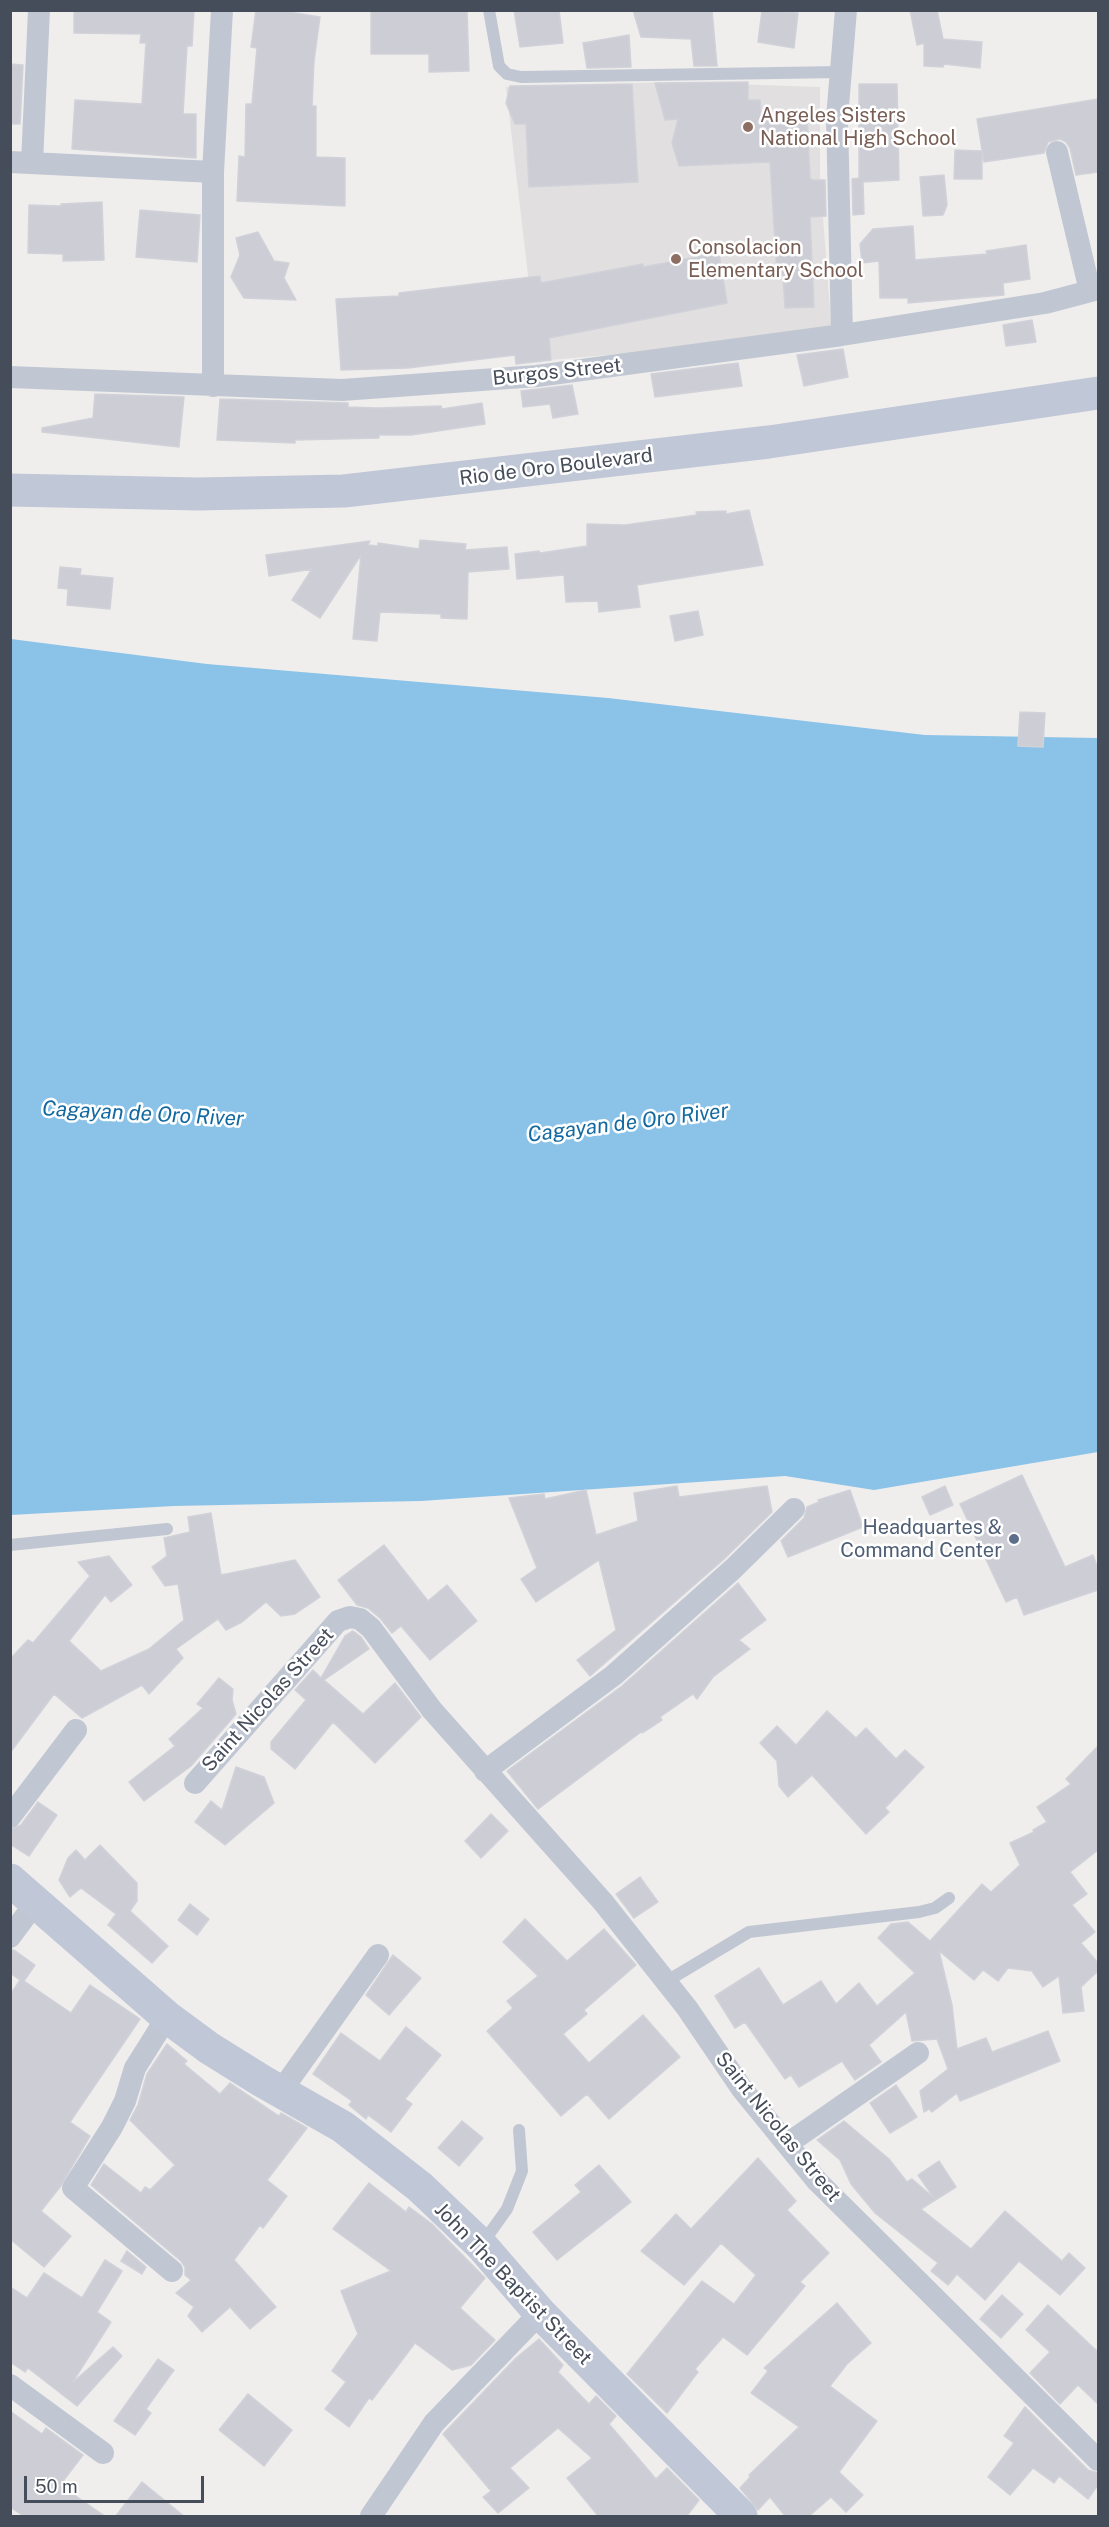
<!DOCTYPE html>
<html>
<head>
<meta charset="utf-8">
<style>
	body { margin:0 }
	#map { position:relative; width:1109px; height:2527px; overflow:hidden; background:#f0eeed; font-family:"Public Sans",sans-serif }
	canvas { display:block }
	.frame { position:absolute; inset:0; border:12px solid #464d5a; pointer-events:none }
	.scale { position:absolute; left:24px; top:2476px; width:180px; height:27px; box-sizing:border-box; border:3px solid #464d5a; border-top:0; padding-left:8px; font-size:18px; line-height:21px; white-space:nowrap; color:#464d5a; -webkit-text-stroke:4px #fff; paint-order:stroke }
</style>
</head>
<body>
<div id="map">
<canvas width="1109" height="2527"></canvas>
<div class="frame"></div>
<div class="scale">50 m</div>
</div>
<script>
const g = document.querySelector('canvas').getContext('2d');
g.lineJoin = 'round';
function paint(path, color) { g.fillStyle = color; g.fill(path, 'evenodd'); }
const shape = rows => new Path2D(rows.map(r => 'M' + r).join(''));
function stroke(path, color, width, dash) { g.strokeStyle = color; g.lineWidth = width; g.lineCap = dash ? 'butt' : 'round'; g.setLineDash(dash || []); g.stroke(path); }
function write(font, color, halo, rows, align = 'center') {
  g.font = font + ' "Public Sans",sans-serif'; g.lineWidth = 5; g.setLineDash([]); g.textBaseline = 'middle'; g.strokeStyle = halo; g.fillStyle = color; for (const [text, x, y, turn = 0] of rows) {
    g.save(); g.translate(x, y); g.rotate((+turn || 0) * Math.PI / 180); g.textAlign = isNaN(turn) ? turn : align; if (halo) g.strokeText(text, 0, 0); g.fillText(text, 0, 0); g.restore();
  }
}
const education = shape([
	[674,82,820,87,820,177,832,336,538,361,506,87]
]);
const water = shape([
	[11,639,207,664,608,698,925,735,1098,738,1098,1452,874,1490,785,1476,421,1501,174,1506,11,1515]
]);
const building = shape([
	[74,10,194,10,192,46,187,46,183,114,196,114,196,158,72,149,75,100,142,104,146,43,140,43,141,34,74,33,74,10],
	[256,10,277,10,320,17,314,61,312,106,316,106,316,157,345,158,345,206,237,201,239,156,245,157,246,104,252,104,257,48,251,47,256,10],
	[371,10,467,10,469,71,429,72,429,54,371,54,371,10],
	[514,10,559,10,563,43,520,47,514,10],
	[633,10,712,10,717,66,694,66,691,39,641,37,633,10],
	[762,10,798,13,794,48,758,42,762,10],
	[910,10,937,10,943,39,982,42,980,68,944,64,943,67,924,66,924,43,917,45,910,10],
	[629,35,631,67,587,68,583,43,629,35],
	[10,64,23,65,20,124,10,124,10,64],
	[748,82,748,100,760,100,761,115,807,114,810,178,812,180,825,180,826,216,810,217,814,307,785,308,783,275,777,275,770,162,679,166,672,143,678,119,665,120,655,83,748,82],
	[632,84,638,182,529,187,526,124,515,124,506,103,510,86,632,84],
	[859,84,897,84,899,180,863,182,864,214,853,215,852,179,859,178,859,84],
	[1098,99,1098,172,1076,175,1070,148,1066,142,1060,139,1048,142,1044,153,984,162,977,119,1098,99],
	[955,150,982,151,982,179,954,179,955,150],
	[944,175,947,205,943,215,923,216,920,177,944,175],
	[102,202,104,260,63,261,63,254,28,253,29,205,61,206,61,204,102,202],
	[140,210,200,215,197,262,136,257,140,210],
	[913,226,915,260,987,254,986,251,1026,245,1030,279,1003,283,1004,295,908,303,908,298,880,298,879,261,862,263,860,244,873,229,913,226],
	[258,232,274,261,289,263,284,278,296,300,244,298,231,277,240,255,236,238,258,232],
	[719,253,727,303,549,338,551,360,516,364,515,355,408,368,341,370,336,299,399,296,399,293,540,276,541,283,643,264,643,267,719,253],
	[1032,320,1036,342,1006,346,1003,325,1032,320],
	[843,349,848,377,804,386,797,355,843,349],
	[738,363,742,386,655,397,651,374,738,363],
	[572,385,578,414,553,418,550,404,523,407,521,391,572,385],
	[95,394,184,397,179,447,42,432,42,428,93,418,95,394],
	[220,399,348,403,348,407,378,408,441,406,442,409,482,403,485,424,411,435,379,435,379,438,295,440,295,443,217,440,220,399],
	[749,510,763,565,637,585,640,607,599,612,598,601,566,602,564,575,517,579,515,554,539,551,540,553,587,546,587,524,625,525,697,515,696,512,726,511,726,514,749,510],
	[420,540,466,544,465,550,507,547,509,569,468,572,467,619,441,618,441,614,380,612,377,641,353,639,361,555,320,618,292,600,312,569,269,576,266,555,370,541,368,545,378,546,378,543,419,549,420,540],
	[60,567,81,569,80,575,113,578,110,609,67,605,68,589,58,588,60,567],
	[698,611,703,635,675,641,670,616,698,611],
	[1020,712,1045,713,1043,747,1018,746,1020,712],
	[1022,1475,1065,1567,1093,1555,1098,1569,1098,1590,1024,1615,1017,1597,1006,1602,960,1504,1022,1475],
	[677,1486,679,1497,767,1486,772,1512,724,1559,590,1676,577,1660,616,1630,599,1560,536,1602,521,1579,537,1568,509,1498,544,1494,545,1499,586,1490,596,1535,638,1521,634,1493,677,1486],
	[945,1486,953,1505,930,1515,922,1497,945,1486],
	[850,1490,863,1527,788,1557,781,1541,804,1518,807,1507,819,1502,818,1500,850,1490],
	[211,1513,221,1575,295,1560,320,1597,295,1614,281,1616,266,1602,242,1622,226,1630,218,1619,176,1649,183,1658,149,1694,142,1685,82,1718,54,1694,10,1753,10,1659,28,1640,33,1643,90,1576,78,1562,109,1556,132,1585,111,1602,105,1595,69,1641,101,1671,149,1649,184,1620,178,1584,165,1586,152,1567,167,1556,164,1538,190,1532,188,1517,211,1513],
	[384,1545,428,1601,447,1585,477,1621,430,1660,401,1626,392,1633,380,1618,368,1608,357,1605,338,1580,384,1545],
	[738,1583,766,1620,739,1640,750,1649,713,1677,697,1699,693,1694,660,1717,662,1720,642,1733,641,1732,538,1809,507,1771,622,1686,738,1583],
	[353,1631,361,1637,369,1649,324,1680,363,1714,395,1683,421,1717,375,1763,333,1722,295,1769,271,1749,271,1742,306,1700,295,1690,313,1670,321,1678,345,1636,353,1631],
	[219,1678,233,1689,232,1700,236,1714,191,1766,144,1801,129,1782,175,1746,169,1739,203,1708,197,1704,219,1678],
	[827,1711,856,1738,866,1728,896,1759,905,1750,924,1767,885,1808,889,1812,866,1834,812,1775,788,1797,779,1786,777,1761,760,1743,777,1726,796,1745,827,1711],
	[1098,1746,1098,1850,1070,1872,1087,1894,1072,1905,1095,1932,1081,1943,1098,1963,1098,1971,1081,1987,1084,2011,1063,2013,1059,1976,1043,1987,1032,1971,1008,1968,998,1981,983,1970,974,1980,939,1951,952,2005,957,2049,986,2038,992,2052,1048,2031,1060,2061,960,2101,957,2093,932,2112,929,2109,924,2112,920,2091,948,2069,937,2039,912,2041,906,2012,869,2045,881,2062,855,2080,842,2061,799,2087,791,2075,785,2079,745,2022,735,2028,715,1996,759,1968,783,2005,821,1981,836,2004,859,1983,877,2006,915,1973,878,1938,891,1924,908,1922,930,1941,982,1884,991,1892,1020,1865,1010,1843,1034,1832,1033,1830,1047,1822,1037,1807,1071,1784,1066,1779,1098,1746],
	[236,1767,264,1777,274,1803,225,1845,195,1822,211,1801,222,1810,236,1767],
	[38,1802,57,1815,29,1856,10,1844,10,1830,21,1825,38,1802],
	[491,1814,508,1831,481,1858,465,1841,491,1814],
	[100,1845,137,1883,137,1901,130,1911,168,1946,152,1963,108,1925,116,1914,81,1888,70,1897,59,1880,68,1858,76,1850,85,1860,100,1845],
	[640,1877,658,1902,634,1918,616,1894,640,1877],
	[190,1904,209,1919,197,1935,178,1920,190,1904],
	[525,1919,567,1961,604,1929,636,1965,584,2010,587,2014,563,2034,589,2063,643,2015,680,2057,609,2119,587,2094,561,2116,487,2031,513,2008,507,2001,538,1976,503,1942,525,1919],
	[10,1950,14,1950,35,1965,24,1981,71,2013,90,1985,140,2019,70,2122,90,2136,60,2187,41,2211,71,2236,44,2267,10,2239,10,1995,20,1980,10,1973,10,1950],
	[393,1955,421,1978,389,2015,366,1995,393,1955],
	[406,2027,441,2055,405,2099,412,2104,391,2132,368,2115,366,2119,349,2105,352,2101,313,2074,341,2033,380,2061,406,2027],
	[167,2044,187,2061,184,2064,220,2094,230,2083,279,2116,281,2113,307,2128,267,2180,287,2196,263,2228,260,2225,234,2260,276,2307,250,2329,230,2307,202,2332,188,2316,194,2307,176,2293,191,2280,185,2275,185,2267,181,2261,91,2185,104,2164,141,2193,145,2187,150,2190,175,2165,130,2120,138,2105,147,2074,167,2044],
	[896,2085,917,2117,890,2133,870,2103,896,2085],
	[462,2121,483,2138,459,2166,438,2148,462,2121],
	[844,2121,889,2159,907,2182,912,2179,934,2198,918,2175,939,2161,956,2187,921,2209,971,2249,1005,2211,1062,2261,1069,2253,1085,2268,1060,2295,1019,2261,985,2300,957,2274,948,2285,931,2271,938,2263,875,2213,851,2184,840,2160,817,2140,844,2121],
	[758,2158,796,2201,787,2210,829,2253,800,2282,805,2286,747,2355,723,2337,695,2369,698,2372,667,2413,627,2374,702,2281,734,2304,756,2275,721,2243,684,2285,641,2251,676,2214,691,2229,758,2158],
	[599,2165,631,2202,557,2260,533,2232,581,2192,575,2185,599,2165],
	[369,2183,406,2212,409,2207,432,2224,485,2278,460,2308,495,2340,471,2365,452,2370,415,2343,372,2400,369,2398,349,2427,325,2409,346,2382,332,2371,358,2334,341,2291,391,2271,333,2229,369,2183],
	[127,2251,146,2267,142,2274,121,2261,127,2251],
	[105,2260,122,2271,97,2312,111,2322,72,2383,113,2347,122,2356,77,2406,28,2368,25,2372,10,2362,10,2287,27,2298,44,2273,82,2298,105,2260],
	[1002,2295,1023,2314,1001,2338,980,2319,1002,2295],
	[837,2303,871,2343,847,2364,830,2386,877,2421,839,2472,863,2495,846,2512,831,2497,808,2517,786,2517,770,2497,758,2510,740,2488,750,2477,749,2475,799,2427,751,2393,768,2371,764,2368,837,2303],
	[1048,2305,1098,2352,1098,2404,1078,2385,1060,2404,1030,2373,1050,2352,1026,2330,1048,2305],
	[539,2339,563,2365,558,2372,589,2404,596,2396,616,2416,609,2424,656,2479,667,2468,699,2500,686,2517,599,2517,567,2478,592,2458,558,2428,510,2468,529,2488,498,2513,483,2497,491,2491,443,2434,516,2358,539,2339],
	[158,2359,174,2370,146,2409,151,2413,135,2435,114,2421,158,2359],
	[248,2394,292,2430,264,2466,219,2430,248,2394],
	[1025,2407,1088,2470,1098,2473,1098,2485,1088,2499,1059,2476,1054,2483,1033,2468,1010,2495,988,2477,1014,2443,1004,2436,1025,2407],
	[10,2411,42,2434,46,2428,83,2455,60,2485,106,2517,25,2517,10,2507,10,2411],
	[142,2482,185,2517,115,2517,142,2482]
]);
const lane = shape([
	[489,10,499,66,507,74,521,77,840,72],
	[10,1545,167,1529],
	[667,1981,749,1932,919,1912,935,1908,949,1898],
	[482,2244,507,2209,522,2171,519,2130]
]);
const street = shape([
	[1057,152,1090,291],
	[10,162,213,172],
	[32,163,39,10],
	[842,335,837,118,846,10],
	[10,377,342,390,537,376,842,335,1045,303,1098,289],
	[213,386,213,172,222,10],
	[485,1771,614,1675,733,1569,794,1509],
	[195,1783,338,1621,350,1617,360,1619,371,1628,432,1710,603,1902,687,2008,742,2089,817,2181,1098,2460],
	[10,1817,76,1730],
	[10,1937,36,1902],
	[167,2017,135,2068,125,2101,112,2127,73,2188,172,2271],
	[281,2091,378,1955],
	[787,2144,918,2053],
	[10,2385,103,2453],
	[371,2516,434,2423,540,2313]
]);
const secondary = shape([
	[10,490,198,494,344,491,769,442,1098,393],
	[10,1880,167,2017,209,2048,262,2081,343,2127,420,2187,481,2245,540,2313,741,2516]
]);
const markers = [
	[748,127,6,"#8d6e63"],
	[676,259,6,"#8d6e63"],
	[1014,1539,6,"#5c6f8a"]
];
const educationNames = [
	["Angeles Sisters",760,116],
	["National High School",760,139],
	["Consolacion",688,248],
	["Elementary School",688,271]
];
const streetNames = [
	["Burgos Street",557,372,-6],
	["Rio de Oro Boulevard",556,467,-7],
	["Saint Nicolas Street",268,1700,-48],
	["Saint Nicolas Street",778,2127,51],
	["John The Baptist Street",513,2284,46]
];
const serviceNames = [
	["Headquartes &",1002,1528],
	["Command Center",1002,1551]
];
const waterNames = [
	["Cagayan de Oro River",143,1114,3],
	["Cagayan de Oro River",628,1123,-7]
];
paint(education, '#e1dfdf');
paint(water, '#8bc3e8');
paint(building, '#cdced5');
stroke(building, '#d1d2d9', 1.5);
stroke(lane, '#c1c7d2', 12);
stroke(street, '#c1c7d2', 22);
stroke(secondary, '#c0c7d6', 33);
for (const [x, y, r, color] of markers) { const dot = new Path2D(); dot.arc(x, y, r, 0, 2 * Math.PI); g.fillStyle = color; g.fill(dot); stroke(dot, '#fff', 2); }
write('20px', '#785e54', '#fff', educationNames, 'left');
write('20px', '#464d5a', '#fff', streetNames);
write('20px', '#4e5e75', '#fff', serviceNames, 'right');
write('italic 21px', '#1269a1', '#fff', waterNames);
</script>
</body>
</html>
